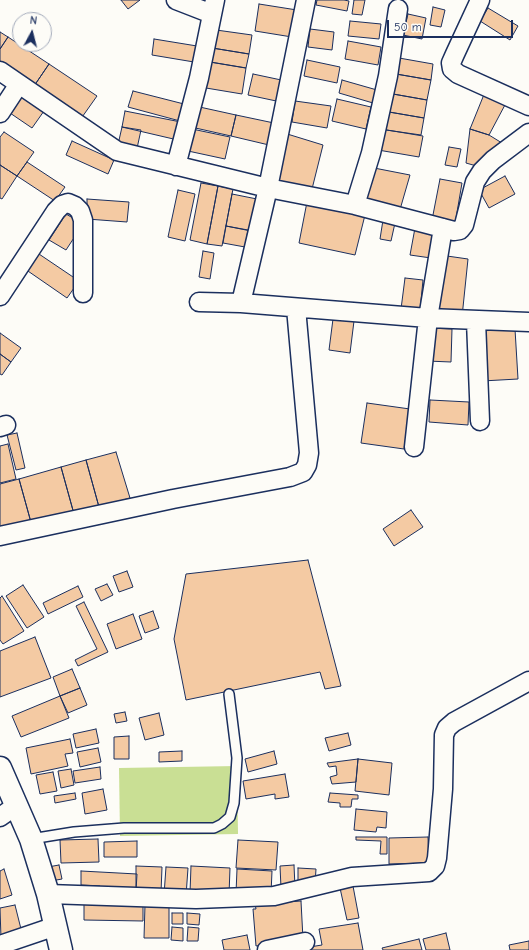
<!DOCTYPE html>
<html>
<head>
<meta charset="utf-8">
<style>
	body { margin:0 }
	#map { position:relative; width:529px; height:950px; overflow:hidden; background:#fdfcf7; font-family:"Comic Neue",sans-serif }
	canvas { display:block }
	.north { position:absolute; left:12px; top:12px; width:40px; height:40px; box-sizing:border-box; background:#fdfcf7; border:1px solid #a3aaba; border-radius:50%; rotate:7deg; font-size:11px; font-weight:700; line-height:16px; text-align:center; color:#1b2f5e }
	.north::after { content:''; display:block; margin:auto; width:14px; height:18px; background:#1b2f5e; clip-path:polygon(50% 0,100% 100%,50% 72%,0 100%) }
	.scale { position:absolute; left:387px; top:20px; width:126px; height:18px; box-sizing:border-box; border:2px solid #1b2f5e; border-top:0; padding-left:5px; font-size:12px; line-height:14px; white-space:nowrap; color:#1b2f5e; -webkit-text-stroke:3px #fdfcf7; paint-order:stroke }
</style>
</head>
<body>
<div id="map">
<canvas width="529" height="950"></canvas>
<div class="north">N</div>
<div class="scale">50 m</div>
</div>
<script>
const g = document.querySelector('canvas').getContext('2d');
g.lineJoin = 'round';
function paint(path, color) { g.fillStyle = color; g.fill(path, 'evenodd'); }
const shape = rows => new Path2D(rows.map(r => 'M' + r).join(''));
function stroke(path, color, width, dash) { g.strokeStyle = color; g.lineWidth = width; g.lineCap = dash ? 'butt' : 'round'; g.setLineDash(dash || []); g.stroke(path); }
const green = shape([
	[237,766,238,834,120,836,119,768]
]);
const building = shape([
	[121,0,140,0,128,9,121,0],
	[317,0,344,0,349,1,347,11,316,5,317,0],
	[354,0,365,0,362,15,352,14,354,0],
	[259,4,297,10,292,37,255,31,259,4],
	[433,7,445,10,441,27,430,25,433,7],
	[488,8,518,26,510,40,480,21,488,8],
	[408,14,426,18,422,39,403,35,408,14],
	[350,21,381,24,379,39,348,36,350,21],
	[209,29,252,35,249,54,206,47,209,29],
	[310,29,334,32,332,50,308,47,310,29],
	[0,32,8,37,0,49,0,32],
	[8,37,49,64,32,89,0,68,0,49,8,37],
	[154,39,197,46,194,62,152,55,154,39],
	[348,41,381,47,378,65,345,59,348,41],
	[206,47,249,54,246,68,204,61,206,47],
	[399,58,433,64,431,80,396,74,399,58],
	[307,60,340,67,337,83,304,76,307,60],
	[204,61,246,68,242,94,200,87,204,61],
	[49,64,97,96,80,120,32,89,49,64],
	[253,74,286,81,281,102,248,95,253,74],
	[396,74,431,80,427,100,393,94,396,74],
	[342,80,377,90,373,103,339,93,342,80],
	[133,91,184,104,180,121,128,107,133,91],
	[485,92,506,103,489,135,470,129,485,92],
	[393,94,427,100,424,118,389,112,393,94],
	[23,95,44,111,32,128,10,113,23,95],
	[337,99,371,107,366,129,332,121,337,99],
	[295,101,331,106,327,128,292,122,295,101],
	[195,106,236,115,231,136,191,127,195,106],
	[125,111,186,123,182,141,122,127,125,111],
	[389,112,424,118,421,135,386,130,389,112],
	[236,115,274,123,269,145,231,136,236,115],
	[122,127,141,130,136,153,117,149,122,127],
	[192,129,230,137,225,159,188,151,192,129],
	[381,129,423,136,419,157,378,150,381,129],
	[470,129,489,135,502,143,480,167,466,163,470,129],
	[4,132,34,152,17,176,0,165,0,137,4,132],
	[284,133,323,145,312,189,275,182,284,133],
	[72,141,114,160,108,174,66,155,72,141],
	[449,147,461,149,457,167,445,165,449,147],
	[27,162,65,187,55,201,17,176,27,162],
	[0,165,17,176,2,199,0,198,0,165],
	[369,167,410,175,399,213,363,204,369,167],
	[505,176,515,194,489,208,479,190,505,176],
	[440,179,462,183,455,224,432,220,440,179],
	[201,183,218,186,207,244,190,240,201,183],
	[218,186,233,189,222,246,207,244,218,186],
	[178,190,195,194,185,241,168,237,178,190],
	[232,194,257,199,251,231,226,226,232,194],
	[87,199,129,202,127,222,87,219,87,199],
	[307,202,365,215,355,255,299,243,307,202],
	[66,214,83,224,66,250,49,240,66,214],
	[383,220,395,223,391,241,380,239,383,220],
	[226,226,248,230,245,247,223,243,226,226],
	[415,228,435,231,431,258,410,255,415,228],
	[203,251,214,253,210,279,199,277,203,251],
	[36,252,79,281,67,298,25,269,36,252],
	[440,255,468,259,462,317,433,313,440,255],
	[405,278,423,280,420,311,401,309,405,278],
	[333,319,354,321,350,353,329,350,333,319],
	[428,328,452,329,451,362,427,361,428,328],
	[515,329,518,379,482,381,479,331,515,329],
	[0,333,21,348,11,362,0,354,0,333],
	[0,354,11,362,2,375,0,374,0,354],
	[430,400,469,402,468,425,429,422,430,400],
	[367,403,410,409,404,449,361,443,367,403],
	[17,433,25,468,16,470,7,435,17,433],
	[8,444,16,479,0,483,0,446,8,444],
	[116,452,130,498,99,507,86,460,116,452],
	[86,460,99,507,74,514,61,467,86,460],
	[61,467,74,514,32,526,19,479,61,467],
	[19,479,32,526,0,535,0,484,19,479],
	[411,510,423,527,394,546,383,529,411,510],
	[308,560,341,686,325,689,320,672,186,700,174,639,186,574,308,560],
	[127,571,133,587,119,592,113,576,127,571],
	[107,584,113,595,101,601,95,589,107,584],
	[23,585,44,617,27,628,6,596,23,585],
	[78,586,83,597,48,614,43,603,78,586],
	[2,596,24,631,3,644,0,640,0,598,2,596],
	[84,602,108,652,78,666,75,660,97,649,76,606,84,602],
	[153,611,159,628,145,633,139,616,153,611],
	[133,614,142,639,116,649,107,624,133,614],
	[35,637,51,678,0,697,0,651,35,637],
	[72,669,80,688,60,696,53,677,72,669],
	[80,688,87,705,68,713,60,696,80,688],
	[60,696,69,718,21,737,12,716,60,696],
	[125,712,127,721,116,723,114,714,125,712],
	[159,713,164,735,145,740,139,718,159,713],
	[96,729,99,743,76,748,73,734,96,729],
	[348,733,351,745,329,751,325,738,348,733],
	[129,736,129,759,114,759,114,737,129,736],
	[70,739,73,753,65,754,68,766,31,774,26,748,70,739],
	[98,748,101,762,80,767,77,752,98,748],
	[182,751,182,761,159,762,159,752,182,751],
	[274,751,277,764,248,772,245,759,274,751],
	[358,759,392,763,389,795,355,791,358,759],
	[358,759,356,782,332,784,330,777,337,775,336,766,329,767,327,763,358,759],
	[100,767,101,779,75,783,73,771,100,767],
	[71,769,74,785,61,788,58,771,71,769],
	[53,772,57,791,40,794,36,775,53,772],
	[285,774,289,797,275,799,275,794,246,799,243,781,285,774],
	[103,789,107,810,85,814,82,793,103,789],
	[75,793,76,799,55,803,54,796,75,793],
	[330,793,358,795,358,799,352,799,351,807,340,807,340,803,328,802,330,793],
	[356,809,387,812,386,828,377,827,376,832,354,830,356,809],
	[356,837,387,837,387,854,380,854,381,841,356,840,356,837],
	[428,837,429,863,389,864,389,838,428,837],
	[98,839,99,862,61,863,60,840,98,839],
	[238,840,278,842,276,870,236,868,238,840],
	[137,841,137,857,104,857,104,842,137,841],
	[59,865,62,879,51,881,48,867,59,865],
	[294,865,295,887,281,888,280,866,294,865],
	[136,866,162,867,161,893,136,891,136,866],
	[191,866,230,868,229,895,190,893,191,866],
	[166,867,188,868,186,896,164,895,166,867],
	[298,868,316,869,315,884,298,883,298,868],
	[4,869,12,895,0,899,0,871,4,869],
	[237,869,272,871,271,894,236,893,237,869],
	[81,871,137,874,136,891,100,892,100,886,81,885,81,871],
	[353,886,359,918,347,920,340,888,353,886],
	[301,901,303,939,256,946,253,909,256,909,255,904,301,901],
	[84,904,143,905,143,921,84,920,84,904],
	[15,905,22,933,1,939,0,908,15,905],
	[145,905,169,905,169,938,144,938,145,905],
	[172,913,183,913,183,924,172,924,172,913],
	[187,913,200,914,199,925,187,924,187,913],
	[358,923,363,950,304,950,303,948,322,945,319,929,358,923],
	[172,927,183,928,183,941,171,940,172,927],
	[188,927,199,928,198,941,187,941,188,927],
	[446,933,450,950,426,950,423,939,446,933],
	[247,935,250,950,224,950,222,940,247,935],
	[419,939,422,950,383,950,382,948,419,939],
	[529,941,529,950,510,950,509,945,529,941]
]);
const lane = shape([
	[31,839,74,832,124,828,214,828,222,824,230,817,234,803,237,758,229,694]
]);
const street = shape([
	[176,0,212,14],
	[480,0,455,54,451,63,452,69,458,74,529,106],
	[0,71,117,151,268,188,355,205,454,231,460,230,464,225,475,182,482,171,493,160,529,133],
	[0,113,19,84],
	[176,166,199,78,215,0],
	[355,205,371,153,388,76,398,9],
	[0,296,56,211,62,205,68,203,75,206,80,211,83,220,83,293],
	[199,302,241,303,428,318,529,322],
	[241,303,268,188,306,0],
	[476,321,480,421],
	[0,427,6,425],
	[414,447,428,318,443,228],
	[0,536,173,499,290,477,303,472,307,465,309,453,296,308],
	[0,817,17,805],
	[48,894,196,899,274,896,352,877,429,872,435,866,437,858,443,789,444,735,447,728,454,722,529,681],
	[0,945,56,926],
	[267,950,305,942]
]);
const primary = shape([
	[0,768,31,839,48,894,61,950]
]);
paint(green, '#c9df94');
paint(building, '#f4caa3');
stroke(building, '#1b2f5e', 1);
stroke(lane, '#1b2f5e', 12);
stroke(street, '#1b2f5e', 21);
stroke(primary, '#1b2f5e', 25);
stroke(lane, '#fdfcf7', 9);
stroke(street, '#fdfcf7', 18);
stroke(primary, '#fdfcf7', 22);
</script>
</body>
</html>
